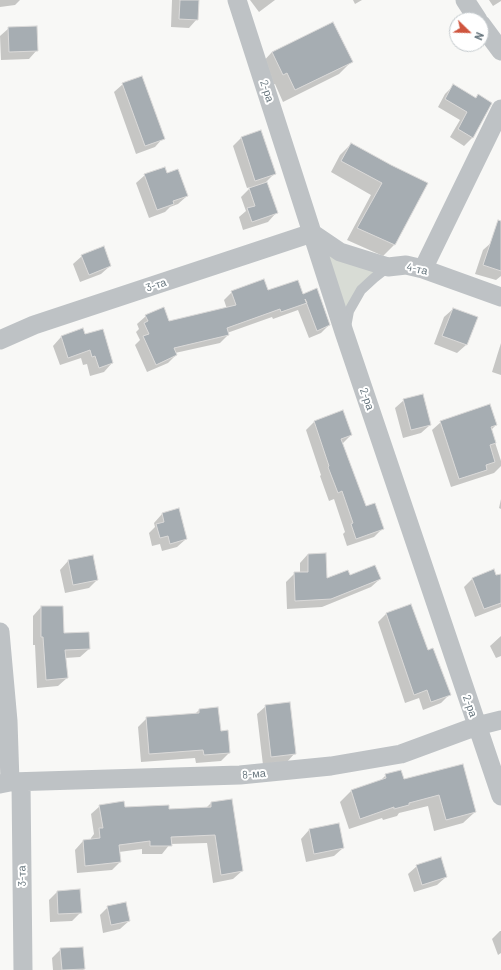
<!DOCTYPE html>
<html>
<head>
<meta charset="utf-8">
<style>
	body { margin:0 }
	#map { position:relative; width:501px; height:970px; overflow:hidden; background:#f8f8f6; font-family:Barlow,sans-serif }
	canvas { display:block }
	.north { position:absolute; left:449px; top:12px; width:40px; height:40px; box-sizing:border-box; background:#fff; border:1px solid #c2c8cb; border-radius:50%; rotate:113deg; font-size:11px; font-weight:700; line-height:16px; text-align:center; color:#66757d }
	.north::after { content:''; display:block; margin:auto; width:14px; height:18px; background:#cf553e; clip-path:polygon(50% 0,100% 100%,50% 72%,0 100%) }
</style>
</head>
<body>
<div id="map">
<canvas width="501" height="970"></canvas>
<div class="north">N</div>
</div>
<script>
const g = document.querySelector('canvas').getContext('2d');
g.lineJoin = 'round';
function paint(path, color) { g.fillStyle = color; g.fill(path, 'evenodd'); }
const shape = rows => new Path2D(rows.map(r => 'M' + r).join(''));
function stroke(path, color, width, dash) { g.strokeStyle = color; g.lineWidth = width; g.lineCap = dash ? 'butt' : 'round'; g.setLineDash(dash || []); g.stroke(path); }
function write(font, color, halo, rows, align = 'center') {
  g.font = font + ' Barlow,sans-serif'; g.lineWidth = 4; g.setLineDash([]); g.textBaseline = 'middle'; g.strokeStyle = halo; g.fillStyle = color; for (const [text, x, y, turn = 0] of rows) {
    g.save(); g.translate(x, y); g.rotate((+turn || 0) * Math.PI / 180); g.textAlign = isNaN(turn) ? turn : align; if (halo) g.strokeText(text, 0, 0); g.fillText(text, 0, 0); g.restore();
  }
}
const green = shape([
	[312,233,388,267,361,290,344,332]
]);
const shadow = shape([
	[0,0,20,0,15,5,0,7],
	[172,0,198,0,197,19,189,28,171,27],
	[250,0,275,0,259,12],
	[353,0,362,0,355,4],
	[489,0,501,0,501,1,493,6],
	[333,23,351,62,339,74,283,102,275,84,270,86,260,65,272,52],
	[9,28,37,50,29,59,1,60,0,36],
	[123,84,163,138,155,147,136,154,114,92],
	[453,86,475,98,478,96,473,137,464,146,450,137,460,120,438,107,445,94],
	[241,138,274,174,266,182,276,213,268,222,243,230,239,217,246,211,241,197,251,187,247,188,233,146],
	[351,144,391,166,394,245,383,256,347,240,371,195,331,172,340,155],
	[166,174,187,196,178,204,170,207,165,212,149,218,136,183,145,175],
	[492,242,501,245,501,276,496,280,475,274,483,250],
	[82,256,110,266,101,274,80,282,73,264],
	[268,291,303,295,329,325,321,333,309,338,298,310,273,319,272,317,227,333,228,335,220,343,175,353,176,355,168,363,147,372,135,345,140,340,136,332,139,329,137,324,146,316,169,322,227,309,224,300,232,292],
	[453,309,476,318,466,345,457,353,434,344,444,317],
	[82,330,84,336,112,363,104,372,90,376,87,364,83,365,81,358,60,365,53,346,61,337],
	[501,343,501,375,492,372],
	[404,400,430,425,421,433,403,438,395,408],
	[314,422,351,435,342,444,365,507,383,528,374,537,347,546,343,534,345,532,334,499,329,501,320,476,321,475,306,430],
	[441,422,496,425,491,430,501,461,501,466,494,473,451,487,432,430],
	[501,499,501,509,499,508],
	[178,510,186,539,177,547,162,551,160,544,152,546,149,533,155,527,154,523,162,514],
	[308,554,326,579,350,577,380,579,371,587,322,607,287,609,286,582,295,573,300,573,300,563],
	[92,556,97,580,89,588,65,593,60,570,68,561],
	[501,575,501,607,475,617,464,587,473,578,496,577],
	[411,605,427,652,450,694,441,703,423,710,419,698,405,703,378,622,386,614],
	[41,607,63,634,89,649,80,657,65,658,67,678,58,686,37,688,35,645,33,645,33,616],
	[501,636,501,656,496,658,490,646],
	[266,706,295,753,287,762,263,765,257,714],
	[199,710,220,732,229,753,221,761,196,763,195,758,141,762,138,727,147,718,195,714],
	[463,765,475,812,463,823,434,831,428,806,399,813,397,816,383,820,382,818,349,829,340,802,351,791,379,782,386,775,403,780],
	[211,803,242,871,233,879,213,883,207,843,170,844,162,854,142,854,142,849,119,852,120,862,112,870,77,873,75,850,83,841,91,840,91,838,94,834,91,814,100,806,168,810,205,809],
	[309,830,343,848,334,856,306,862,301,839],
	[417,866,446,877,437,885,414,892,408,874],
	[57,892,81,912,72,921,50,922,49,900],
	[108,907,129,921,120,929,103,933,100,915],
	[500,931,501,931,501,953,498,955,492,939],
	[61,949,84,969,83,970,53,970,52,958]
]);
const building = shape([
	[180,0,199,0,198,20,179,19,180,0],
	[333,22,353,62,295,90,287,73,283,75,272,52,333,22],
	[37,26,38,51,9,52,8,27,37,26],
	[142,76,165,139,145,146,122,83,142,76],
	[453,84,476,98,478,94,492,103,473,138,458,129,467,112,445,99,453,84],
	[261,130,276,174,255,181,241,137,261,130],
	[351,143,391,165,428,183,395,245,357,228,382,183,341,161,351,143],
	[165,167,167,173,178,169,188,196,173,201,174,204,157,210,144,174,165,167],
	[267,182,278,213,252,222,247,208,255,206,249,188,267,182],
	[498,220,501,221,501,271,483,265,498,220],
	[104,246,111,266,89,275,81,255,104,246],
	[264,279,268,290,298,280,303,294,317,288,330,325,317,331,305,299,307,303,281,312,280,309,227,328,229,335,174,348,177,355,156,365,143,336,149,334,144,323,148,321,145,315,164,307,169,321,236,305,231,291,264,279],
	[453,308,478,317,467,345,442,336,453,308],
	[83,328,85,334,103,329,113,363,99,368,95,356,92,357,90,350,68,358,61,336,83,328],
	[423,394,431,425,411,430,403,399,423,394],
	[490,404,497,425,491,427,496,443,490,445,495,462,486,465,487,470,459,479,440,421,490,404],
	[343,410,352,435,341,439,366,506,375,503,384,529,356,539,351,524,353,523,342,491,338,493,328,467,329,466,314,421,343,410],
	[179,508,187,539,170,544,168,536,160,538,156,524,164,522,162,513,179,508],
	[326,553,327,578,348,570,350,575,375,565,381,579,331,599,295,601,294,572,308,572,308,554,326,553],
	[93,555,98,580,73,585,68,560,93,555],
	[494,569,496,575,501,574,501,603,484,609,472,578,494,569],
	[411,604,428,650,433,648,451,695,431,702,427,690,414,695,386,613,411,604],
	[41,606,63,606,64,633,89,632,90,649,65,650,68,678,46,680,43,637,41,637,41,606],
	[290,702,296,754,271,757,265,705,290,702],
	[218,707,221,731,228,730,230,753,204,755,203,750,149,754,146,717,199,713,199,709,218,707],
	[463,764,476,812,446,820,439,795,409,803,409,805,394,809,394,807,360,819,351,790,386,778,385,774,401,770,404,779,463,764],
	[232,799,243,871,221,875,215,835,171,837,172,846,150,846,150,841,119,845,121,862,85,866,83,840,100,838,99,828,103,828,99,805,124,801,125,807,169,805,169,809,211,807,211,802,232,799],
	[339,823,344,848,314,854,309,829,339,823],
	[441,857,447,877,422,885,416,865,441,857],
	[80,889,82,913,58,914,57,891,80,889],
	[126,902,130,921,111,925,107,906,126,902],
	[83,947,85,969,62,970,60,948,83,947]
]);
const service = shape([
	[346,327,349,311,361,290,374,278,388,267]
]);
const minor = shape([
	[237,0,344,332,501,796],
	[465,0,478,20],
	[481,24,501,51],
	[312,233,340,252,388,267,406,265,423,269,501,297],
	[423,269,501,109],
	[0,340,34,325,312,233],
	[0,632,8,721,10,782],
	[21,782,23,970],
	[0,784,10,782,240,775,331,766,401,754,477,726,501,720]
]);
const streetNames = [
	["2-ра",267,91,72],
	["4-та",417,269,13],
	["3-та",156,285,-18],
	["2-ра",367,399,71],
	["2-ра",470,706,71],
	["8-ма",254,774,-5],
	["3-та",22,876,-91]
];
paint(green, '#d8dcd5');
paint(shadow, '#0003');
paint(building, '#a6adb2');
stroke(building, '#dad9d8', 1);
stroke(service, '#bec2c5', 10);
stroke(minor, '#bec2c5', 19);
write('11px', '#66757d', '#fff', streetNames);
</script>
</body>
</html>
